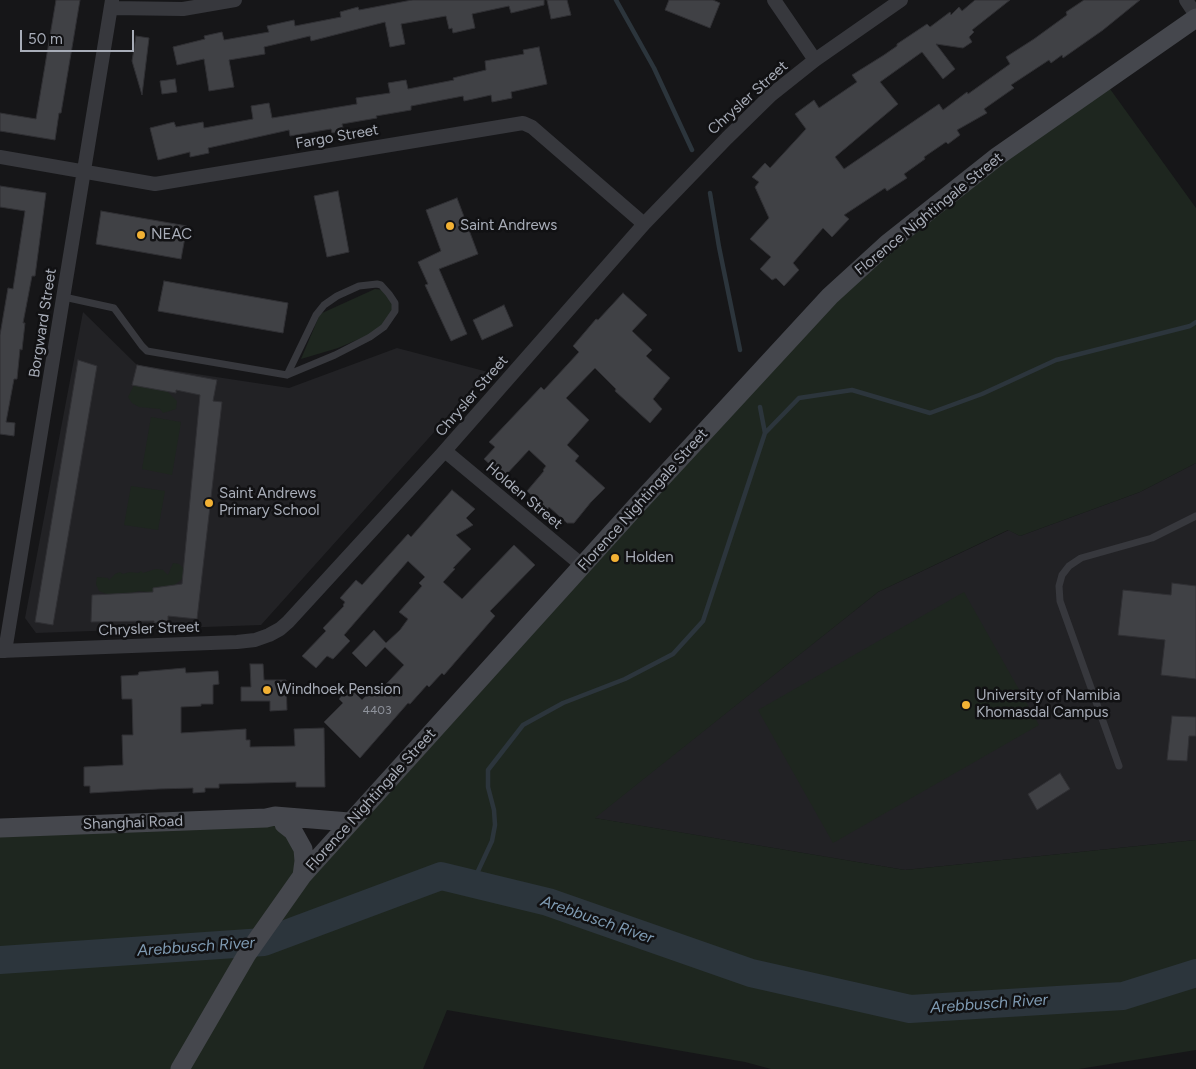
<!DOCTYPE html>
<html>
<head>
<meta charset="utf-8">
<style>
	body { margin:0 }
	#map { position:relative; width:1196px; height:1069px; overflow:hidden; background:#161618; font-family:Figtree,sans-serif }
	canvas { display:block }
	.scale { position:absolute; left:20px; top:30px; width:114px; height:22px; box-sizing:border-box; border:2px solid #a8adb8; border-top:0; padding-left:6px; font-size:15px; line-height:18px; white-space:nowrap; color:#a8adb8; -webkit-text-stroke:4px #111113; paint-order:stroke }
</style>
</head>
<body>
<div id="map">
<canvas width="1196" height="1069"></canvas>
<div class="scale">50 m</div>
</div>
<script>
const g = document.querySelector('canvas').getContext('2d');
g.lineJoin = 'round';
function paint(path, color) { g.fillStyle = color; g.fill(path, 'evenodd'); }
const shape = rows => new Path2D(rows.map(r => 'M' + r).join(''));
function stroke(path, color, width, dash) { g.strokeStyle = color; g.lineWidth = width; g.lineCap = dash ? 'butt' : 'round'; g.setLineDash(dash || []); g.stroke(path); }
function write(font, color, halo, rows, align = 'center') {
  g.font = font + ' Figtree,sans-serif'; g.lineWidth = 5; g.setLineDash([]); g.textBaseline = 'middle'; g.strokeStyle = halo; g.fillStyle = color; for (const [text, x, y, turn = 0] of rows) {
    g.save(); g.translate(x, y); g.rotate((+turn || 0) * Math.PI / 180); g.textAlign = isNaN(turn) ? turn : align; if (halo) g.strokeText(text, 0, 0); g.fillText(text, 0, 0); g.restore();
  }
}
const built = shape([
	[83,312,137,365,289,388,397,348,488,372,261,625,36,633,25,618],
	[1196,463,1196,840,905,870,594,818,878,592,1009,530,1020,536,1140,492]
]);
const green = shape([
	[1105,82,1196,208,1196,463,1140,492,1020,536,1008,530,878,592,595,818,905,870,1196,840,1196,1050,1079,1069,771,1069,745,1062,447,1010,423,1069,0,1069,0,828,284,824,304,861,830,296],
	[375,289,384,290,394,301,396,315,380,330,338,348,301,359,320,314],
	[135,383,166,390,177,401,176,409,163,413,160,409,139,407,132,403,128,397],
	[151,417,181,422,172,475,142,469],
	[131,486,165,491,158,530,124,525],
	[173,563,179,564,183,568,185,573,182,579,163,594,139,591,121,596,112,596,99,591,96,584,97,577,108,578,109,580,115,574,120,572,123,574,130,572,138,573,141,571,143,573,156,569,163,570,168,575],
	[964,592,1039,725,833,843,758,710]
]);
const stream = shape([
	[616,0,654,68,692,150],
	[710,193,719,247,740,350],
	[760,407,765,433],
	[472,884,492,841,495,825,494,810,488,787,488,770,523,725,563,703,625,679,673,654,703,621,765,433,799,398,852,390,930,413,982,394,1056,360,1190,326,1196,322]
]);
const river = shape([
	[0,960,264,942,441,876,548,902,751,973,910,1009,1123,996,1196,973]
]);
const building = shape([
	[56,0,80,0,61,113,59,113,55,140,0,131,0,113,36,119,56,0],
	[412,0,544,0,544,5,511,13,509,6,472,14,475,28,453,33,452,28,449,29,446,16,401,24,405,44,390,47,385,22,311,41,310,36,264,47,265,54,229,60,234,87,209,91,204,59,177,65,173,47,205,39,204,36,222,32,224,40,269,32,267,26,294,20,295,26,341,17,340,12,358,7,359,10,412,0],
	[547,0,567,0,571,15,551,19,547,0],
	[669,0,713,0,720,3,710,28,665,10,669,0],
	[975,0,1010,0,972,30,974,32,969,37,972,42,963,48,936,44,955,69,943,79,922,52,880,82,898,104,835,157,844,169,939,104,943,110,967,92,968,94,1010,64,1006,57,1034,39,1067,15,1066,12,1084,0,1140,0,1103,30,1063,58,1062,55,1051,63,1049,60,1011,85,1014,88,984,109,987,113,957,130,960,135,948,144,946,142,924,157,925,159,904,174,907,178,887,191,885,188,844,215,849,219,832,237,823,228,793,263,799,270,784,286,776,278,772,280,760,269,771,257,750,239,769,218,755,187,759,182,752,177,765,163,770,168,806,129,795,114,814,100,819,108,857,82,852,75,884,55,897,46,897,44,927,24,930,27,950,12,951,15,959,7,962,11,975,0],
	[136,36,149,38,142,95,132,61,136,36],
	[539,47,547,84,511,92,512,98,492,102,491,95,464,101,463,96,411,106,411,110,376,116,377,118,342,124,344,131,332,133,331,129,290,136,289,130,208,148,209,153,190,157,190,152,158,160,150,128,174,122,176,127,203,122,204,128,253,119,251,106,269,103,272,118,357,104,356,98,390,93,388,83,406,80,408,89,454,80,453,78,486,70,485,61,524,54,523,50,539,47],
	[175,79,177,92,162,94,160,81,175,79],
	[0,186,46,193,35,276,32,276,23,323,25,323,22,350,20,349,17,379,14,379,6,422,15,423,14,436,0,434,0,335,8,288,13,289,25,211,0,207,0,186],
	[338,191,349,252,327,257,314,196,338,191],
	[457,198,478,254,439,269,467,334,451,341,425,285,428,284,418,262,441,251,426,210,457,198],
	[101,211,187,226,181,259,96,244,101,211],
	[164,281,288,303,283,333,158,311,164,281],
	[623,293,647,315,632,331,652,350,646,356,670,378,653,399,662,409,650,423,615,391,616,389,595,368,566,398,589,420,567,445,579,456,575,461,605,488,591,502,574,523,567,523,549,507,547,510,527,491,544,471,543,470,546,466,529,450,504,477,484,459,495,447,489,442,541,387,544,390,579,352,573,346,596,319,598,320,623,293],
	[504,305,513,326,482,340,473,320,504,305],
	[78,360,97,366,53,625,35,622,78,360],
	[137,365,217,380,213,401,222,402,197,619,168,616,168,622,154,623,154,621,91,622,92,595,153,592,153,588,182,584,200,395,176,390,176,393,132,385,137,365],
	[452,490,475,509,466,518,473,525,456,535,471,549,453,568,455,569,443,582,462,599,514,545,535,565,490,611,495,616,463,653,444,675,442,673,429,687,427,685,410,704,408,703,360,758,324,722,343,703,339,699,349,687,362,700,371,691,376,695,404,665,385,647,366,667,352,653,374,630,386,643,400,630,408,619,399,612,422,586,419,583,425,577,408,561,344,635,350,641,333,659,327,656,316,668,302,656,326,631,323,628,344,606,343,605,345,602,340,598,356,580,362,585,408,534,411,537,452,490],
	[1172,583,1196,586,1196,679,1161,675,1165,640,1118,635,1123,590,1171,595,1172,583],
	[250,664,263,664,264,680,286,680,287,710,270,711,270,701,241,701,241,687,251,687,250,664],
	[185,668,186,673,218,671,219,684,213,685,213,704,201,704,201,706,181,707,181,733,246,729,246,740,250,740,250,747,295,746,294,729,324,728,325,787,296,787,296,782,219,784,219,788,205,788,205,792,193,793,193,788,158,789,90,793,90,786,84,786,84,767,123,765,122,735,133,735,132,699,122,699,121,676,138,675,139,672,185,668],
	[1172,716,1196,717,1196,736,1189,736,1187,761,1167,760,1172,716],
	[1060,773,1070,789,1037,810,1028,794,1060,773]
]);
const lane = shape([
	[64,297,114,308,142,346,147,351,287,375,335,355,370,337,384,327,395,311,395,303,389,294,381,285,377,284,359,286,337,296,324,305,316,315,287,375],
	[1119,766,1060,601,1059,586,1062,575,1069,566,1081,558,1152,538,1196,516]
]);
const street = shape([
	[774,0,815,60],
	[1186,0,1196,15],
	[111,8,183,9,235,0],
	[0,157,155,184,523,123,532,127,644,224],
	[445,451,583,566],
	[0,651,237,642,255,640,269,635,280,629,288,622,442,454,644,224,727,138,771,95,815,60,901,0],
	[5,651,112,0]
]);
const secondary = shape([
	[284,824,293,831,303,849,304,861,302,876],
	[0,828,266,818,275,816,349,822],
	[180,1069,247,954,302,876,638,504,830,296,887,244,998,156,1196,18]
]);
const markers = [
	[450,226,5,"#f2b134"],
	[141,235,5,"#f2b134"],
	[209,503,5,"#f2b134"],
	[615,558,5,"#f2b134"],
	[267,690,5,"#f2b134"],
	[966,705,5,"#f2b134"]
];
const numberNames = [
	["4403",377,710]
];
const streetNames = [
	["Chrysler Street",748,98,-42],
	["Fargo Street",337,137,-10],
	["Florence Nightingale Street",929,214,-39],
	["Borgward Street",43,323,-81],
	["Chrysler Street",472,396,-49],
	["Holden Street",524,496,40],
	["Florence Nightingale Street",643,500,-48],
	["Chrysler Street",149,629,-2],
	["Florence Nightingale Street",371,800,-48],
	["Shanghai Road",133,823,-2]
];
const poiNames = [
	["Saint Andrews",460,226],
	["NEAC",151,235],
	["Saint Andrews",219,494],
	["Primary School",219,511],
	["Holden",625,558],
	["Windhoek Pension",277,690],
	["University of Namibia",976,696],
	["Khomasdal Campus",976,713]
];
const waterNames = [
	["Arebbusch River",597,920,19],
	["Arebbusch River",196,947,-4],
	["Arebbusch River",989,1004,-4]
];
paint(built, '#222225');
paint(green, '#1e261f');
stroke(stream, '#2c353c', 4.5);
stroke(river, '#2c353c', 28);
paint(building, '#404145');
stroke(building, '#303034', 1);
stroke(lane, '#37383d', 7);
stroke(street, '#37383d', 14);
stroke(secondary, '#45474d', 19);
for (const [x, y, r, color] of markers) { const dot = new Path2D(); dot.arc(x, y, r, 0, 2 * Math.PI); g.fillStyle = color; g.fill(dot); stroke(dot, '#111113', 2); }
write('12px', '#8e929b', null, numberNames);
write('15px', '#a8adb8', '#111113', streetNames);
write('15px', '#a8adb8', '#111113', poiNames, 'left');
write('italic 16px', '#7f9bb3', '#111113', waterNames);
</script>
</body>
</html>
